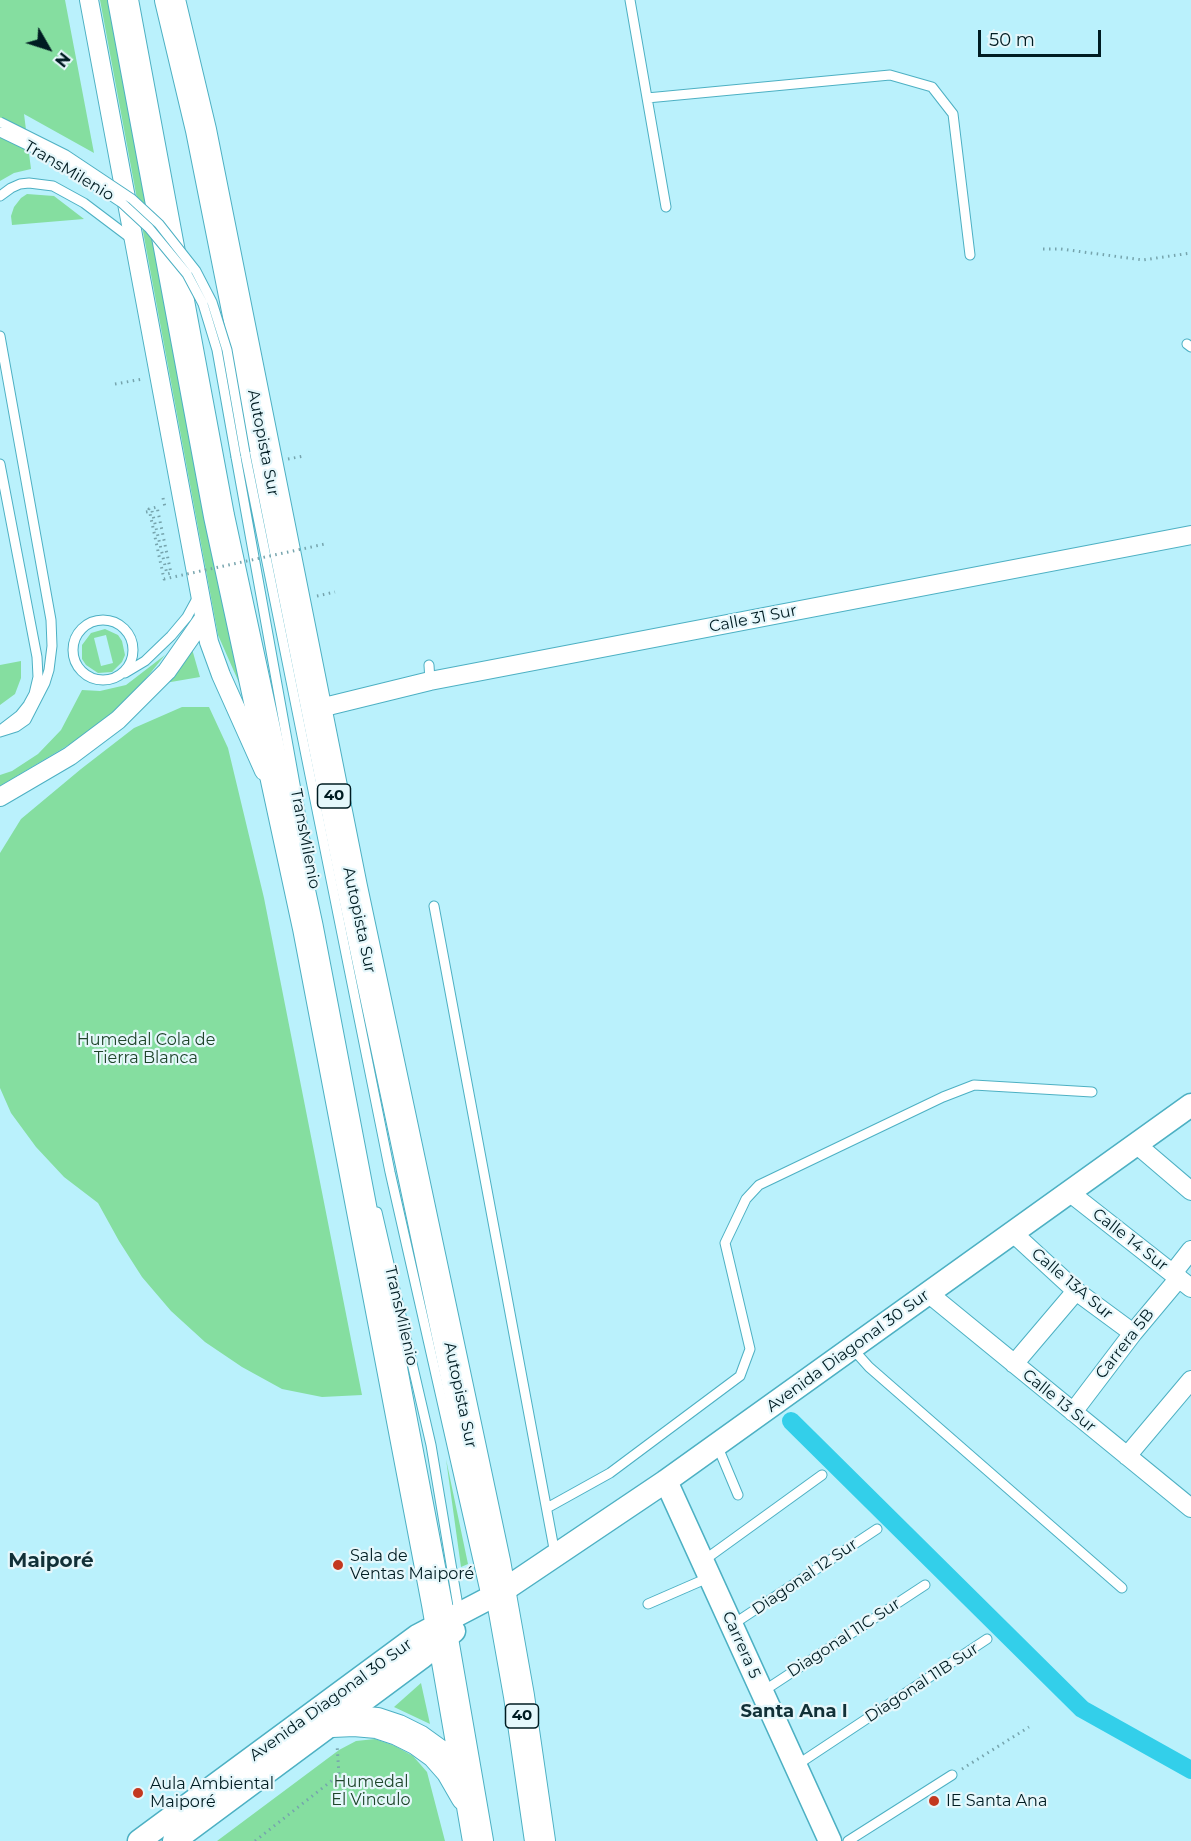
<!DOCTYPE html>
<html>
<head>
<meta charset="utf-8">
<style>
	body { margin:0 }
	#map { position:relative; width:1191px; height:1841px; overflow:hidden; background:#baf1fc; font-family:Montserrat,sans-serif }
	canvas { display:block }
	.north { position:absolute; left:18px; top:18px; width:60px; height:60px; -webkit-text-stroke:4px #e5f7fb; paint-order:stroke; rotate:129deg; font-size:16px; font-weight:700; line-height:24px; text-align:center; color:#001c22 }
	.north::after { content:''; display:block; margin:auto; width:21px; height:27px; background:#001c22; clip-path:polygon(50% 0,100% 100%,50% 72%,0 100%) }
	.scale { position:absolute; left:978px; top:30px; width:123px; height:27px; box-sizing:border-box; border:3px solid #001c22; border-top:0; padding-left:8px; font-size:18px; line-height:21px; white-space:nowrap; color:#001c22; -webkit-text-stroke:4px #e5f7fb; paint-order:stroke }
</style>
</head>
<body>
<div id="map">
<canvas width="1191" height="1841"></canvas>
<div class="north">N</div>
<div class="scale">50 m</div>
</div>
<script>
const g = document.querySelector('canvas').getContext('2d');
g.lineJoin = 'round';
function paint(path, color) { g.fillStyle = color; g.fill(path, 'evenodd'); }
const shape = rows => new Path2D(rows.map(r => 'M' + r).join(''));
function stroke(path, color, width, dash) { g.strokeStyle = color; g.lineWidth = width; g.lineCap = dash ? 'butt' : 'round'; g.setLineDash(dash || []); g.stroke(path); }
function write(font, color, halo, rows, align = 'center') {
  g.font = font + ' Montserrat,sans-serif'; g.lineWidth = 4.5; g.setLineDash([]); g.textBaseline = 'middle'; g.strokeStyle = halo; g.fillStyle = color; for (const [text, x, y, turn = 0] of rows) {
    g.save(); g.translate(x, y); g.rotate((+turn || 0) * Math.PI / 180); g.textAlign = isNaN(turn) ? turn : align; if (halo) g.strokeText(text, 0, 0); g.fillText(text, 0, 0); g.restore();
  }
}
const green = shape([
	[0,0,65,0,94,153,24,114,31,169,14,173,0,181],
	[100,0,108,0,240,685,218,635],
	[27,194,54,196,84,219,12,225,11,216,14,207,21,198],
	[105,629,118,635,122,641,125,655,122,662,112,672,98,673,86,665,82,659,82,645,91,633],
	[106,635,113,663,101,666,94,638],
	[192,649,200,677,165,683,181,667],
	[165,655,127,702,82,737,0,786,0,775,12,771,38,754,61,730,82,690,100,691,126,685],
	[21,661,21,678,15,694,0,705,0,665],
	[182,707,209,707,228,748,264,898,362,1395,322,1397,282,1389,242,1367,205,1342,171,1311,142,1277,119,1241,98,1203,64,1177,36,1147,11,1113,0,1088,0,853,21,819,81,769,134,728],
	[446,1459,468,1564,461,1567],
	[421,1683,430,1724,394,1707],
	[375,1739,395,1746,413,1756,427,1772,445,1841,217,1841,339,1750,356,1741]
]);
const canal = shape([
	[791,1421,1082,1709,1191,1770]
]);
const path = shape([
	[1043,249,1061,249,1143,260,1191,253],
	[115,384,143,379],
	[288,459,304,456],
	[163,498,165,507],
	[146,512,152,511],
	[317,596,335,592],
	[962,1769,1029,1727],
	[255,1841,339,1775,337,1744]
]);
const service = shape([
	[630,0,666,207],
	[647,98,890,75,932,87,953,114,970,255],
	[0,196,11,188,20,184,29,183,53,186,84,203,133,240],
	[0,336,51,620,52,646,49,670,45,683,26,720,16,727,0,732],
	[1187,344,1191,347],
	[245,453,390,1172,487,1600],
	[236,457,309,862],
	[0,464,37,657,38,677,34,694,28,705,20,715,2,729],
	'73 650a30 30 0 1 1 60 0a30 30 0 1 1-60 0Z',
	[429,665,430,681],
	[125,673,145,661,171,636,187,617,199,595],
	[434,906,555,1554],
	[377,1212,431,1445,459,1612],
	[852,1348,869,1367,1122,1588],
	[717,1445,738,1495],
	[547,1508,610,1473,740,1376,750,1349,725,1243,746,1199,759,1185,943,1097,974,1085,1092,1092],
	[703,1561,822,1475],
	[648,1604,710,1577],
	[732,1625,877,1529],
	[762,1692,925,1585],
	[797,1765,987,1639],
	[848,1841,952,1775]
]);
const minor = shape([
	[89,0,209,642,221,675,264,771],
	[316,709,430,681,1191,535],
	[0,797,70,756,118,720,167,671,204,618],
	[1136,1144,1191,1191],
	[1069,1192,1191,1288],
	[1013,1233,1076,1291,1133,1333],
	[1173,1273,1191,1250],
	[928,1293,1191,1508],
	[1014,1364,1076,1291],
	[1073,1412,1133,1333,1179,1278],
	[1127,1456,1191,1380]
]);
const tertiary = shape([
	[666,1481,830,1841],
	[139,1841,417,1636,501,1592,666,1481,1191,1105],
	[174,1841,421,1658,454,1631]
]);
const trunk = shape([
	[123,0,219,516,308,928,437,1604,478,1841],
	[170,0,201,130,352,887,495,1561,519,1696,540,1841],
	[332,1722,354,1721,377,1723,398,1730,418,1740,436,1753,451,1770,466,1796]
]);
const pathBridge = shape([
	[152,511,167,574,171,573,157,507,149,509,164,579,325,544]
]);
const serviceBridge = shape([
	[0,122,66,155,132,199,159,224,196,271,212,302,227,350,245,453],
	[0,132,56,159,122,203,149,228,187,274,203,304,217,350,236,457]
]);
const markers = [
	[338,1565,6,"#c3381f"],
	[138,1793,6,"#c3381f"],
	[934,1801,6,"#c3381f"]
];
const shields = [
	[334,796,33],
	[522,1716,33]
];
const shieldNames = [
	["40",334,796],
	["40",522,1716]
];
const streetNames = [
	["TransMilenio",69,171,31],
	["Autopista Sur",263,443,79],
	["Calle 31 Sur",753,619,-11],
	["TransMilenio",305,839,79],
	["Autopista Sur",359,920,78],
	["Calle 14 Sur",1130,1240,38],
	["Calle 13A Sur",1072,1284,40],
	["TransMilenio",401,1316,77],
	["Carrera 5B",1125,1344,-52],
	["Avenida Diagonal 30 Sur",848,1351,-36],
	["Autopista Sur",460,1395,78],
	["Calle 13 Sur",1059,1401,39],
	["Diagonal 12 Sur",805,1577,-34],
	["Diagonal 11C Sur",844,1638,-33],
	["Carrera 5",741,1645,66],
	["Diagonal 11B Sur",922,1683,-33],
	["Avenida Diagonal 30 Sur",331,1700,-36]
];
const parkNames = [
	["Humedal Cola de",146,1040],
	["Tierra Blanca",146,1058],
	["Humedal",371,1782],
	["El Vinculo",371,1800]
];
const poiNames = [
	["Sala de",350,1556],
	["Ventas Maiporé",350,1574],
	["Aula Ambiental",150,1784],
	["Maiporé",150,1802],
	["IE Santa Ana",946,1801]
];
const neighbourhoodNames = [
	["Santa Ana I",794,1712]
];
const quarterNames = [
	["Maiporé",51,1561]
];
paint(green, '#85dea0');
stroke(canal, '#33cfea', 18);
stroke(service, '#4db0c3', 11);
stroke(minor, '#4db0c3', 20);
stroke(tertiary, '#4db0c3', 25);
stroke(trunk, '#4db0c3', 32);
stroke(path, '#76a4ad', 3, [1.5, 4.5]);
stroke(service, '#fff', 9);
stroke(minor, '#fff', 18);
stroke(tertiary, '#fff', 22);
stroke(trunk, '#fff', 30);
stroke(serviceBridge, '#4db0c3', 11, []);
stroke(pathBridge, '#76a4ad', 3, [1.5, 4.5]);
stroke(serviceBridge, '#fff', 9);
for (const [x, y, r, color] of markers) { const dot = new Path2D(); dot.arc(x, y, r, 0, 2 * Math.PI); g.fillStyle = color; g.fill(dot); stroke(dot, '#e5f7fb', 2); }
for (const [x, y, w] of shields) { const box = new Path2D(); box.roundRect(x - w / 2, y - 12, w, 24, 4.5); g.fillStyle = '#e5f7fb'; g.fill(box); stroke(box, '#001c22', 1.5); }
write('bold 15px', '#001c22', null, shieldNames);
write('16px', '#001c22', '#e5f7fb', streetNames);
write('16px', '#1f452b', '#e5f7fb', parkNames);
write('16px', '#001c22', '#e5f7fb', poiNames, 'left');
write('bold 18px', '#113037', '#e5f7fb', neighbourhoodNames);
write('bold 20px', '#113037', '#e5f7fb', quarterNames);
</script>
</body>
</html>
